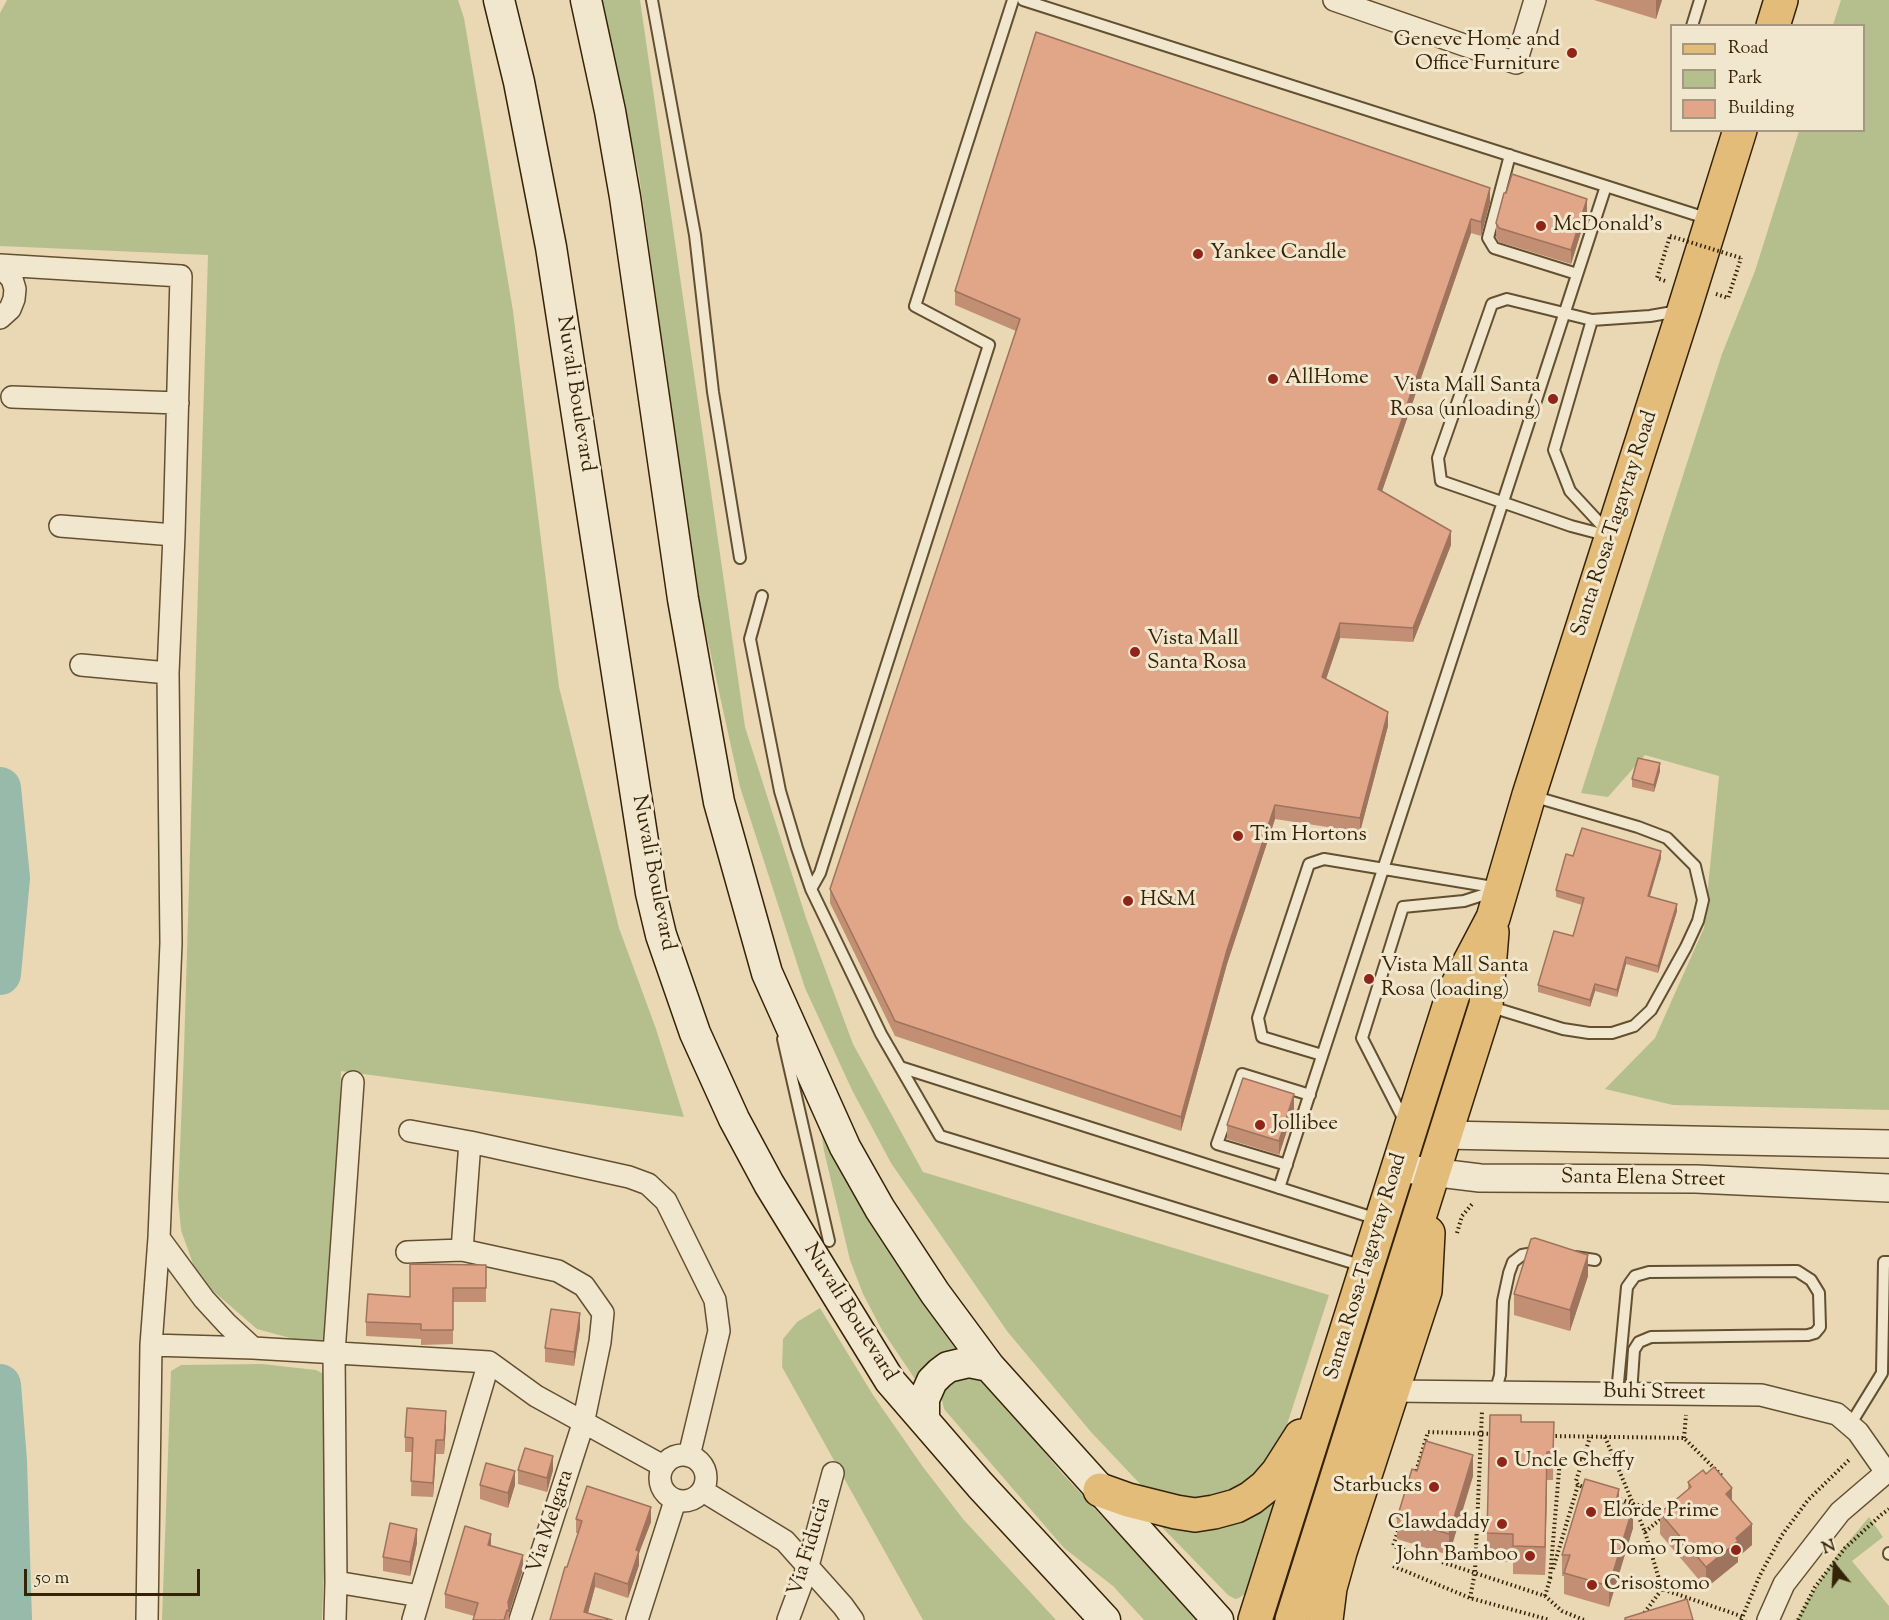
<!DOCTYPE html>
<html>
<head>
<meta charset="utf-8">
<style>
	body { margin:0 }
	#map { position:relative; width:1889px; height:1620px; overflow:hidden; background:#e9d8b3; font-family:"Sorts Mill Goudy",serif }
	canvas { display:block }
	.legend { position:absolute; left:1670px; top:24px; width:195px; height:108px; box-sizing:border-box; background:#f1e6ce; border:2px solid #a6987e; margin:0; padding:8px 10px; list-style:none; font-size:18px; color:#362306 }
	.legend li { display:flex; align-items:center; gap:12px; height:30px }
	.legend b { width:30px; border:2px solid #a6987e }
	.north { position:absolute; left:1805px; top:1536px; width:60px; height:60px; -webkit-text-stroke:4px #f1e6ce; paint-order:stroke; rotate:342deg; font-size:16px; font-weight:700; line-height:24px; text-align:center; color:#362306 }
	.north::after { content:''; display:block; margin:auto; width:21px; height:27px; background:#362306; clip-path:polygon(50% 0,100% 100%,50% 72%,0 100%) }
	.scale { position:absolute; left:24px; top:1569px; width:176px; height:27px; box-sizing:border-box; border:3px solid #362306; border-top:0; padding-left:8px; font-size:18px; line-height:21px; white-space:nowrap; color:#362306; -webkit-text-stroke:4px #f1e6ce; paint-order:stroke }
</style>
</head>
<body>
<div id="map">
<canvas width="1889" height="1620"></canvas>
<ul class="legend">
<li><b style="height:8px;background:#e4bc7a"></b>Road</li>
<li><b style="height:16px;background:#b5bf8e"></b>Park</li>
<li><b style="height:16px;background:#e1a587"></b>Building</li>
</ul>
<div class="north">N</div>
<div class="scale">50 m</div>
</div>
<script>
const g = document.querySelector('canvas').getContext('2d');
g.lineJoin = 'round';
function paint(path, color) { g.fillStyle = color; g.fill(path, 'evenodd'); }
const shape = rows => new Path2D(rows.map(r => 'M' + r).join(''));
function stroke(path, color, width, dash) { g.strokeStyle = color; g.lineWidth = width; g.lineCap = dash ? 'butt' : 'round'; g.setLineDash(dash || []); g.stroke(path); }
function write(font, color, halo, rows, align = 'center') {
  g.font = font + ' "Sorts Mill Goudy",serif'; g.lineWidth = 6; g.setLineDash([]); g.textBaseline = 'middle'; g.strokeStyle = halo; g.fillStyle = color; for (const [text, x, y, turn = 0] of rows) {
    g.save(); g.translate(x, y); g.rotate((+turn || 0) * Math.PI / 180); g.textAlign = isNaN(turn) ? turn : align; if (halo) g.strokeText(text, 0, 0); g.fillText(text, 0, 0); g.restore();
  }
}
const green = shape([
	[7,0,458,0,464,18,513,311,559,687,619,928,656,1029,684,1117,341,1071,334,1318,327,1338,312,1344,257,1329,198,1278,181,1230,178,1197,184,1050,208,255,0,246,0,13],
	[600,0,640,0,745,727,806,918,853,1044,923,1172,1329,1295,1282,1440,1268,1468,1223,1502,1155,1494,1142,1486,1091,1432,1007,1331,891,1163,852,1090,805,988,740,787,697,592,639,175],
	[1841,0,1889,0,1889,1110,1673,1105,1605,1089,1655,1038,1704,928,1719,776,1645,755,1608,797,1581,793,1722,354,1755,271,1799,131,1864,130,1864,26,1833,25],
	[820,1124,962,1350,917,1382,882,1330,863,1294,850,1260,824,1151],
	[820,1308,873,1395,923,1467,963,1519,1056,1620,923,1620,782,1367,783,1339,797,1322],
	[262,1364,316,1370,332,1378,322,1620,162,1620,171,1371,181,1365],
	[981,1376,1060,1471,1198,1620,1144,1620,1113,1586,1064,1548,944,1409,941,1396,943,1389,958,1378],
	[1281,1487,1246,1593,1239,1598,1235,1599,1228,1595,1153,1518],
	[1869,1517,1883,1537,1852,1561,1889,1606,1889,1620,1797,1620,1808,1600,1835,1558]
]);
const river = shape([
	[0,788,9,878,0,974],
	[0,1385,6,1461,11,1620]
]);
const path = shape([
	[1665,281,1657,278,1670,236],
	[1716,294,1728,298,1741,258],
	[1457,1233,1462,1216,1473,1203],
	[1551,1436,1684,1438,1722,1476,1718,1478],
	[1605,1437,1645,1532,1662,1589],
	[1684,1438,1686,1415],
	[1415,1475,1428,1432,1493,1434],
	[1586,1488,1578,1485,1576,1481,1590,1437],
	[1616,1498,1633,1504,1667,1511],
	[1398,1531,1393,1546,1545,1596,1562,1611,1584,1620],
	[1645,1532,1663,1517],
	[1393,1566,1470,1598,1550,1620],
	[1553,1569,1578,1485],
	[1550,1578,1560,1459,1584,1459,1617,1466],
	[1545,1596,1551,1576],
	[1470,1598,1475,1572,1482,1411],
	[1639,1620,1662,1589,1744,1617],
	[1741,1620,1760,1575,1782,1535,1808,1500,1850,1459],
	[1798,1620,1815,1587,1845,1548,1881,1515,1889,1509]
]);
const service = shape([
	[652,0,695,235,713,392,740,558],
	[1023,0,1709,219],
	[1692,26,1700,0],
	[1510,155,1488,238,1494,248,1577,274],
	[1592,320,1554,450,1570,491,1607,531],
	[1609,536,1571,526,1441,481,1438,458,1492,304,1507,299,1592,320,1650,316,1679,311],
	[762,596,750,639,780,791,797,848,811,889,881,1034,940,1136,1363,1266],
	[811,889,820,873,989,345,915,306,1013,0],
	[1488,1006,1563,1029,1589,1033,1612,1033,1634,1026,1651,1010,1686,947,1698,921,1703,900,1695,866,1667,838,1638,827,1532,796],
	[783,1039,829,1241],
	[1322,1055,1262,1037,1258,1018,1309,864,1324,859,1499,888],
	[900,1067,1377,1219],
	[1405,1122,1362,1038,1403,907,1464,901,1495,891],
	[1287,1165,1217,1144,1242,1074,1310,1095],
	[1279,1188,1606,186],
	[1575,1257,1595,1260],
	[1495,1393,1500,1375,1503,1301,1509,1273,1513,1262,1522,1255,1539,1252],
	[1617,1393,1627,1287,1635,1276,1649,1272,1797,1271,1811,1280,1819,1293,1820,1327,1815,1333,1808,1335,1651,1337,1639,1342,1634,1350,1631,1394],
	[1850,1425,1882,1373,1884,1262,1889,1262],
	[1889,1553,1889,1554]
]);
const minor = shape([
	[1334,0,1516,63,1535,0],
	[0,265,181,276,174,535,168,673,171,943,159,1238,151,1345,147,1620],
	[0,266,12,279,15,289,14,299,10,309,0,318],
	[12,397,178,403],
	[60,526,174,535],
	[81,665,168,673],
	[410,1131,470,1142,629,1177,648,1184,666,1201,715,1300,719,1331,689,1456],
	[159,1238,204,1299,227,1324,253,1348],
	[462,1250,470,1142],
	[407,1252,462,1250,558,1271,584,1286,603,1313,600,1342,583,1424,520,1620],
	[151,1345,253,1348,489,1362,536,1396,663,1466],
	[1392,1391,1761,1395,1837,1414,1858,1432,1886,1472],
	'660 1478a23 23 0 1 1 46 0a23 23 0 1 1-46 0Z',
	[703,1491,785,1541,843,1606,853,1620],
	[336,1582,420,1596],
	[335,1620,336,1582,334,1353,353,1082],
	[413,1620,489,1362],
	[637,1620,675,1501],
	[788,1620,808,1566,833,1473],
	[1768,1620,1784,1584,1840,1512,1889,1470]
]);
const tertiary = shape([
	[1444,1135,1889,1144],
	[1398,1168,1480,1178,1696,1179,1889,1188]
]);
const secondary = shape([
	[499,0,519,82,551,247,651,893,661,935,695,1033,734,1119,769,1184,890,1381,980,1485,1105,1620],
	[586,0,610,111,625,197,683,599,719,802,767,973,845,1147,880,1209,935,1293,989,1366,1218,1620],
	[924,1420,924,1399,932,1381,940,1373,948,1367,969,1362,989,1366]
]);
const primary = shape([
	[1773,26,1781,0],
	[1100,1490,1128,1500,1176,1512,1195,1515,1214,1512,1236,1506,1251,1498,1265,1487,1278,1472,1301,1436],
	[1255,1620,1453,994,1493,918,1529,795,1684,310,1740,130],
	[1292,1620,1486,1005,1492,932],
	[1326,1620,1330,1588,1340,1552,1425,1291,1428,1233]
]);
const pathBridge = shape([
	[1670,236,1741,258]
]);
const wall = shape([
	[1594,0,1662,0,1656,19],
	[1490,202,1481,236,1471,233,1382,491,1451,545,1413,642,1340,638,1326,679,1388,726,1360,832,1275,819,1227,964,1181,1131,895,1036,830,903,830,889,1016,331,955,305,955,291],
	[1587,213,1571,264,1499,242,1496,237,1496,223],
	[1660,771,1654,792,1632,787,1632,779],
	[1573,856,1661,858,1649,897,1677,911,1658,973,1626,964,1617,997,1595,991,1590,1007,1538,992,1538,985,1573,936,1582,905,1556,897,1556,890],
	[1294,1109,1279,1155,1227,1139,1227,1125],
	[486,1265,486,1302,453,1302,453,1344,421,1345,421,1339,366,1336,366,1322,410,1297],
	[1588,1276,1570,1331,1514,1315,1514,1294],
	[580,1328,574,1366,545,1362,545,1348],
	[1521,1422,1554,1422,1553,1480,1547,1480,1545,1575,1513,1574,1513,1562,1487,1561,1487,1533],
	[446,1425,444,1454,436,1454,433,1497,411,1496,412,1452,405,1452,405,1437],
	[518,1470,553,1470,547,1492,518,1484],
	[1417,1471,1473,1476,1449,1555,1397,1539,1397,1518],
	[1688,1482,1732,1501,1752,1545,1738,1557,1738,1562,1706,1588,1660,1534,1660,1513,1688,1489],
	[480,1485,515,1485,508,1508,480,1499],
	[1619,1503,1633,1528,1609,1607,1564,1594,1564,1576,1562,1576,1562,1555],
	[576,1519,651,1522,639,1553,639,1565,628,1598,595,1587,588,1613,550,1620,578,1533,576,1533],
	[417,1543,410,1576,383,1571,383,1557],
	[491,1546,523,1569,509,1614,509,1620,473,1620,474,1616,445,1608,445,1594]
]);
const shadedWall = shape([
	[1656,0,1662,0,1656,19],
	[1490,188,1490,202,1481,236,1481,222],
	[1587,199,1587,213,1571,264,1571,250],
	[1471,219,1471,233,1378,503,1378,489],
	[1451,531,1451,545,1413,642,1413,628],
	[1340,623,1340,638,1322,691,1322,677],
	[1388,712,1388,726,1360,832,1360,818],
	[1660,763,1660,771,1654,792,1654,785],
	[1275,805,1275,819,1227,964,1181,1131,1181,1117,1227,950],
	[1661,851,1661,858,1648,903,1648,896],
	[1677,904,1677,911,1658,973,1658,966],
	[1626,957,1626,964,1617,997,1617,990],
	[1595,984,1595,991,1590,1007,1590,1000],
	[1294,1094,1294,1109,1279,1155,1279,1141],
	[1588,1255,1588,1276,1570,1331,1570,1310],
	[580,1313,580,1328,574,1366,574,1352],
	[446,1411,446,1425,444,1454,444,1440],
	[436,1440,436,1454,433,1497,433,1483],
	[1547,1452,1547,1480,1545,1575,1545,1547],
	[1473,1455,1473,1476,1449,1555,1449,1534],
	[553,1456,553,1470,547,1492,547,1478],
	[515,1471,515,1485,508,1508,508,1493],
	[1732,1488,1732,1510,1726,1494],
	[1619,1489,1619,1510,1616,1501],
	[651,1507,651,1522,639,1553,639,1565,628,1598,628,1584,636,1550],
	[1633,1507,1633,1528,1609,1607,1609,1586],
	[1752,1524,1752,1545,1738,1557,1738,1562,1706,1588,1706,1567,1736,1538],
	[417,1529,417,1543,410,1576,410,1562],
	[491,1534,491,1548,488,1545],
	[523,1555,523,1569,509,1614,508,1602],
	[595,1573,595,1587,586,1620,584,1612]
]);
const building = shape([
	[1036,32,1490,188,1481,222,1471,219,1378,489,1451,531,1413,628,1340,623,1322,677,1388,712,1360,818,1275,805,1227,950,1181,1117,895,1021,830,889,1020,319,955,291,1036,32],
	[1512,174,1587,199,1571,250,1499,228,1496,223,1504,193,1506,193,1512,174],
	[1638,758,1660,763,1654,785,1632,779,1638,758],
	[1582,828,1661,851,1648,896,1677,904,1658,966,1626,957,1617,990,1595,984,1590,1000,1538,985,1554,931,1573,936,1584,898,1556,890,1566,854,1573,856,1582,828],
	[1243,1078,1294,1094,1279,1141,1227,1125,1243,1078],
	[1535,1238,1588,1255,1570,1310,1514,1294,1531,1239,1535,1238],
	[410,1264,486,1265,486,1288,453,1288,453,1330,421,1330,421,1324,366,1322,368,1294,410,1297,410,1264],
	[551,1309,580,1313,574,1352,545,1348,551,1309],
	[407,1408,446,1411,444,1440,436,1440,433,1483,411,1481,413,1438,405,1437,407,1408],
	[1490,1415,1521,1415,1521,1422,1554,1422,1553,1452,1547,1452,1545,1547,1513,1546,1513,1534,1487,1533,1490,1415],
	[1426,1441,1473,1455,1449,1534,1397,1518,1412,1469,1417,1471,1426,1441],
	[525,1448,553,1456,547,1478,518,1470,525,1448],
	[486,1463,515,1471,508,1493,480,1485,486,1463],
	[1714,1467,1732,1488,1726,1494,1752,1524,1736,1538,1738,1541,1706,1567,1660,1513,1691,1487,1688,1482,1703,1470,1706,1474,1714,1467],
	[1585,1479,1619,1489,1616,1501,1633,1507,1609,1586,1564,1573,1570,1555,1562,1555,1585,1479],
	[587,1486,651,1507,636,1550,639,1551,628,1584,595,1573,584,1612,612,1620,550,1620,565,1567,567,1567,582,1521,576,1519,587,1486],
	[390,1523,417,1529,410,1562,383,1557,390,1523],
	[465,1526,491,1534,488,1545,523,1555,508,1602,509,1611,507,1610,504,1620,473,1620,478,1603,445,1594,465,1526],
	[1687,1599,1693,1620,1625,1620,1625,1618,1687,1599]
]);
const markers = [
	[1572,53,6,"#8f2418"],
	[1541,226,6,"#8f2418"],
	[1198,254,6,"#8f2418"],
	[1273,379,6,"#8f2418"],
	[1553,399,6,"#8f2418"],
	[1135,652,6,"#8f2418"],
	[1238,836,6,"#8f2418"],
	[1128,901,6,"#8f2418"],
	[1369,979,6,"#8f2418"],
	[1260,1125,6,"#8f2418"],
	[1502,1462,6,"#8f2418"],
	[1434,1487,6,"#8f2418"],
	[1591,1512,6,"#8f2418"],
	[1502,1524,6,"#8f2418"],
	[1736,1550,6,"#8f2418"],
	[1530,1556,6,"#8f2418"],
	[1592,1585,6,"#8f2418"]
];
const poiNames = [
	["Geneve Home and",1560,41,"right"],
	["Office Furniture",1560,65,"right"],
	["McDonald's",1553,226],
	["Yankee Candle",1210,254],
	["AllHome",1285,379],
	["Vista Mall Santa",1541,387,"right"],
	["Rosa (unloading)",1541,411,"right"],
	["Vista Mall",1147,640],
	["Santa Rosa",1147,664],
	["Tim Hortons",1250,836],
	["H&M",1140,901],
	["Vista Mall Santa",1381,967],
	["Rosa (loading)",1381,991],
	["Jollibee",1272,1125],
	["Uncle Cheffy",1514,1462],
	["Starbucks",1422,1487,"right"],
	["Elorde Prime",1603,1512],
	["Clawdaddy",1490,1524,"right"],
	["Domo Tomo",1724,1550,"right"],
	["John Bamboo",1518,1556,"right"],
	["Crisostomo",1604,1585]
];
const streetNames = [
	["Nuvali Boulevard",574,394,81],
	["Santa Rosa-Tagaytay Road",1616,524,-72],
	["Nuvali Boulevard",652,873,79],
	["Santa Elena Street",1643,1180,1],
	["Santa Rosa-Tagaytay Road",1367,1267,-73],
	["Nuvali Boulevard",849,1313,58],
	["Buhi Street",1654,1394,1],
	["Via Melgara",552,1522,-72],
	["Via Fiducia",811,1547,-73]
];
paint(green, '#b5bf8e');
stroke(river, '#97baaa', 42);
stroke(service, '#635031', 14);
stroke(minor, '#635031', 24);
stroke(tertiary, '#635031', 30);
stroke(secondary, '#362306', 33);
stroke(primary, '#362306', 36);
stroke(path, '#362306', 4, [1.5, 3]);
stroke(service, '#f1e6ce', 10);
stroke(minor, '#f1e6ce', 21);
stroke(tertiary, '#f1e6ce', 27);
stroke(secondary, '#f1e6ce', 30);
stroke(primary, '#e4bc7a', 33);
stroke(pathBridge, '#362306', 4, [1.5, 3]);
paint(wall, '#c28e74');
paint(shadedWall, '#9e745e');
paint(building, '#e1a587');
stroke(building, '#9e745e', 1.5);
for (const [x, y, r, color] of markers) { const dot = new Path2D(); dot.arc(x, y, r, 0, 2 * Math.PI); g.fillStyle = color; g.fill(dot); stroke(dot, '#f1e6ce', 2); }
write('21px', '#362306', '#f1e6ce', poiNames, 'left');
write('21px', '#362306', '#f1e6ce', streetNames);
</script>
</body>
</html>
